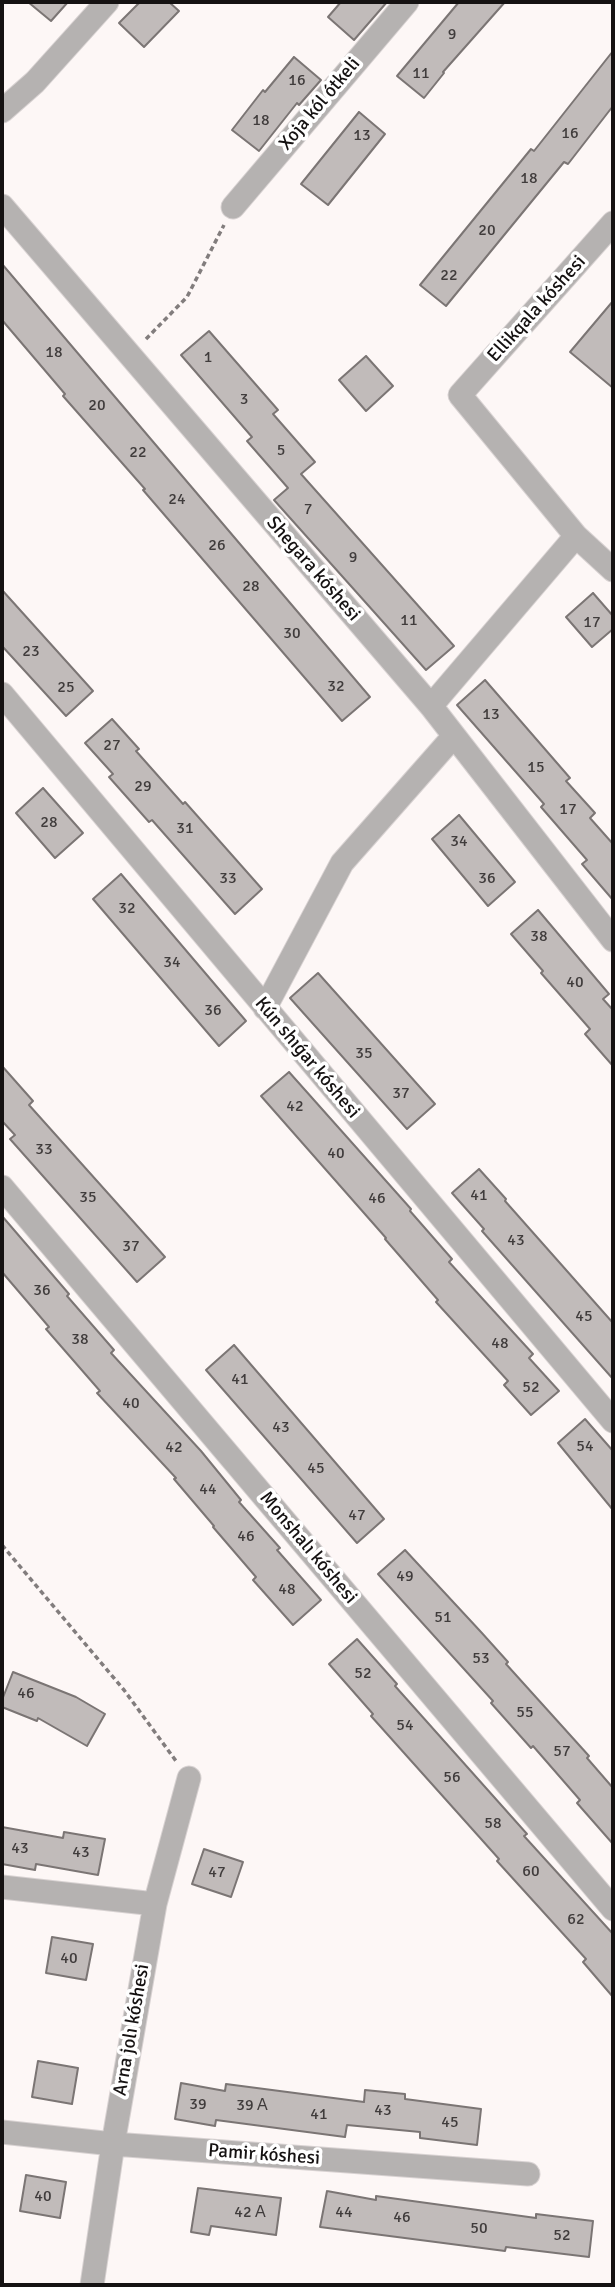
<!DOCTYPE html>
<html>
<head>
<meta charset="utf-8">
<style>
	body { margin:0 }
	#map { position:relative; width:615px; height:2287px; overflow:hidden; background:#fdf7f6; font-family:Signika,sans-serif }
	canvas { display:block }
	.frame { position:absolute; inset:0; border:4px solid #151212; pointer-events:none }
</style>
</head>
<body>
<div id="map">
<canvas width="615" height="2287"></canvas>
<div class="frame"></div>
</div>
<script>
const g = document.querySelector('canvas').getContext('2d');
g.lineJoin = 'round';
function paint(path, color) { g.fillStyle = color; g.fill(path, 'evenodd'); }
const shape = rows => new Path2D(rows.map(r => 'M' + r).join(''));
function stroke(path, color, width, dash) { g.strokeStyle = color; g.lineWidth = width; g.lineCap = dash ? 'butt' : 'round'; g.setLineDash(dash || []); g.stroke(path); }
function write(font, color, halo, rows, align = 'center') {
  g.font = font + ' Signika,sans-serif'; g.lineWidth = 7; g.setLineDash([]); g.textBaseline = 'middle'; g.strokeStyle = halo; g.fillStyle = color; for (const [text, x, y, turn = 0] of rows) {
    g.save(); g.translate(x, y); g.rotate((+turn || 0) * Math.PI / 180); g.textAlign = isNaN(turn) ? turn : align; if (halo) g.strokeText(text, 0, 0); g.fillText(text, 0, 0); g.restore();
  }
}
const building = shape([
	[28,2,68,2,51,21,28,2],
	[140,2,169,2,179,11,144,47,119,23,140,2],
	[341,2,387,2,354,40,328,17,341,2],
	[459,2,505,2,443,72,444,73,424,98,397,76,459,2],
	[613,51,613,106,568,164,564,162,446,306,420,285,531,149,534,151,613,51],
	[294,57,321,80,299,105,297,103,259,151,232,130,263,90,265,92,294,57],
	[359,112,385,134,328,205,301,184,359,112],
	[2,264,370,697,342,721,143,490,145,489,63,396,65,394,2,320,2,264],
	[613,301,613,388,570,352,613,301],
	[209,331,278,410,273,414,315,462,301,474,454,646,426,670,274,500,288,488,247,441,252,437,181,355,209,331],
	[366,356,393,386,366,411,339,380,366,356],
	[2,590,93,691,66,716,2,646,2,590],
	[593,593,613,616,613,629,592,647,566,617,593,593],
	[485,680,570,778,566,781,595,813,590,818,613,844,613,900,582,864,587,860,541,807,544,804,457,705,485,680],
	[112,719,139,749,136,751,183,804,185,802,262,889,235,914,152,820,149,822,109,777,113,774,85,743,112,719],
	[43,788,83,833,55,858,16,813,43,788],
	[459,815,515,882,488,906,432,839,459,815],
	[121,874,246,1021,219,1046,93,899,121,874],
	[538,910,609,994,603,999,613,1010,613,1066,585,1034,590,1029,541,973,543,971,511,934,538,910],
	[318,973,435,1104,407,1129,290,998,318,973],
	[2,1066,33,1101,29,1105,165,1257,137,1282,10,1139,15,1135,2,1121,2,1066],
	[289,1072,411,1209,410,1211,452,1259,449,1262,533,1354,529,1358,559,1391,531,1415,504,1385,508,1381,436,1302,438,1300,385,1239,386,1238,261,1096,289,1072],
	[479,1169,506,1199,505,1201,613,1323,613,1379,482,1231,484,1229,452,1193,479,1169],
	[2,1216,69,1294,67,1296,114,1350,111,1353,201,1451,241,1500,239,1502,280,1548,277,1550,321,1600,293,1625,253,1580,256,1577,213,1527,214,1526,174,1479,176,1478,97,1393,100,1391,46,1329,49,1327,2,1272,2,1216],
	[234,1345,384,1519,357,1543,206,1370,234,1345],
	[585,1419,613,1451,613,1510,558,1443,585,1419],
	[405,1550,481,1632,508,1662,506,1664,589,1756,587,1758,613,1788,613,1844,577,1803,580,1800,533,1746,531,1748,491,1703,493,1701,378,1574,405,1550],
	[357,1639,397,1684,395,1686,527,1834,524,1836,613,1934,613,1997,583,1962,586,1959,497,1861,499,1859,371,1716,373,1714,329,1664,357,1639],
	[13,1672,76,1697,105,1714,87,1746,38,1718,37,1721,2,1707,2,1700,13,1672],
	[2,1827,63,1838,64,1832,105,1839,98,1875,36,1864,35,1870,2,1864,2,1827],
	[204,1849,243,1862,231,1897,192,1884,204,1849],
	[52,1937,93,1944,86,1980,46,1973,52,1937],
	[38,2061,78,2068,72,2104,32,2097,38,2061],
	[181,2083,225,2091,226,2084,364,2102,365,2090,405,2094,405,2099,481,2109,477,2145,420,2138,420,2132,347,2125,345,2137,216,2120,215,2126,175,2119,181,2083],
	[26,2175,66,2182,60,2218,20,2211,26,2175],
	[198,2188,281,2198,276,2235,211,2226,209,2235,191,2232,198,2188],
	[327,2191,376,2200,376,2196,536,2218,536,2214,593,2221,589,2257,506,2247,505,2251,320,2227,327,2191]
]);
const path = shape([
	[146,339,187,297,224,225],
	[2,1545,124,1690,176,1761]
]);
const street = shape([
	[2,111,35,82,107,2],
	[2,206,431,706,613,940],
	[233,207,407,2],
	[613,223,460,395,576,536,613,570],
	[2,694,613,1421],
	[431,706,576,536],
	[265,1008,342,863,453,737],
	[2,1187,613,1909],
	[2,1887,155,1904],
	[2,2132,113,2144,528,2174],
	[92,2285,113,2144,155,1904,189,1778]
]);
const numberNames = [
	["9",452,35],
	["11",421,74],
	["16",297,81],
	["18",261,121],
	["16",570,134],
	["13",362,136],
	["18",529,179],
	["20",487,231],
	["22",449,276],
	["18",54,353],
	["1",208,358],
	["3",244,400],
	["20",97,406],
	["5",281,451],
	["22",138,453],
	["24",177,500],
	["7",308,510],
	["26",217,546],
	["9",353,558],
	["28",251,587],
	["11",409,621],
	["17",592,623],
	["30",292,634],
	["23",31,652],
	["32",336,687],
	["25",66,688],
	["13",491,715],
	["27",112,746],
	["15",536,768],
	["29",143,787],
	["17",568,810],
	["28",49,823],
	["31",185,829],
	["34",459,842],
	["33",228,879],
	["36",487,879],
	["32",127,909],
	["38",539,937],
	["34",172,963],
	["40",575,983],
	["36",213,1011],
	["35",364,1054],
	["37",401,1094],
	["42",295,1107],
	["33",44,1150],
	["40",336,1154],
	["41",479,1196],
	["35",88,1198],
	["46",377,1199],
	["43",516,1241],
	["37",131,1247],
	["36",42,1291],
	["45",584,1317],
	["38",80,1340],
	["48",500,1344],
	["41",240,1380],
	["52",531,1388],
	["40",131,1404],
	["43",281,1428],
	["54",585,1447],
	["42",174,1448],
	["45",316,1469],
	["44",208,1490],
	["47",357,1516],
	["46",246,1537],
	["49",405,1577],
	["48",287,1590],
	["51",443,1618],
	["53",481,1659],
	["52",363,1674],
	["46",26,1694],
	["55",525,1713],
	["54",405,1726],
	["57",562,1752],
	["56",452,1778],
	["58",493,1824],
	["43",20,1849],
	["43",81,1853],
	["60",531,1872],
	["47",217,1873],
	["62",576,1920],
	["40",69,1959],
	["39",198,2105],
	["39 А",252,2106],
	["43",383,2111],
	["41",319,2115],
	["45",450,2123],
	["40",43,2197],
	["42 А",250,2213],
	["44",344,2213],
	["46",402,2218],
	["50",479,2229],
	["52",562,2236]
];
const streetNames = [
	["Xoja kól ótkeli",320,104,-50],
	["Ellikqala kóshesi",537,309,-48],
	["Shegara kóshesi",313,569,49],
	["Kún shıǵar kóshesi",307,1058,50],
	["Monshalı kóshesi",308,1548,50],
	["Arna jolı kóshesi",132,2030,-80],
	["Pamir kóshesi",264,2155,4]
];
paint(building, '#c1bbba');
stroke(building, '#7b7574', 2);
stroke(street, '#d8d2d2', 25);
stroke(path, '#827d7d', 3.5, [5, 3.5]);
stroke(street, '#b5b2b1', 23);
write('16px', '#403c3c', null, numberNames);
write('19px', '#151212', '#fff', streetNames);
</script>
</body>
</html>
